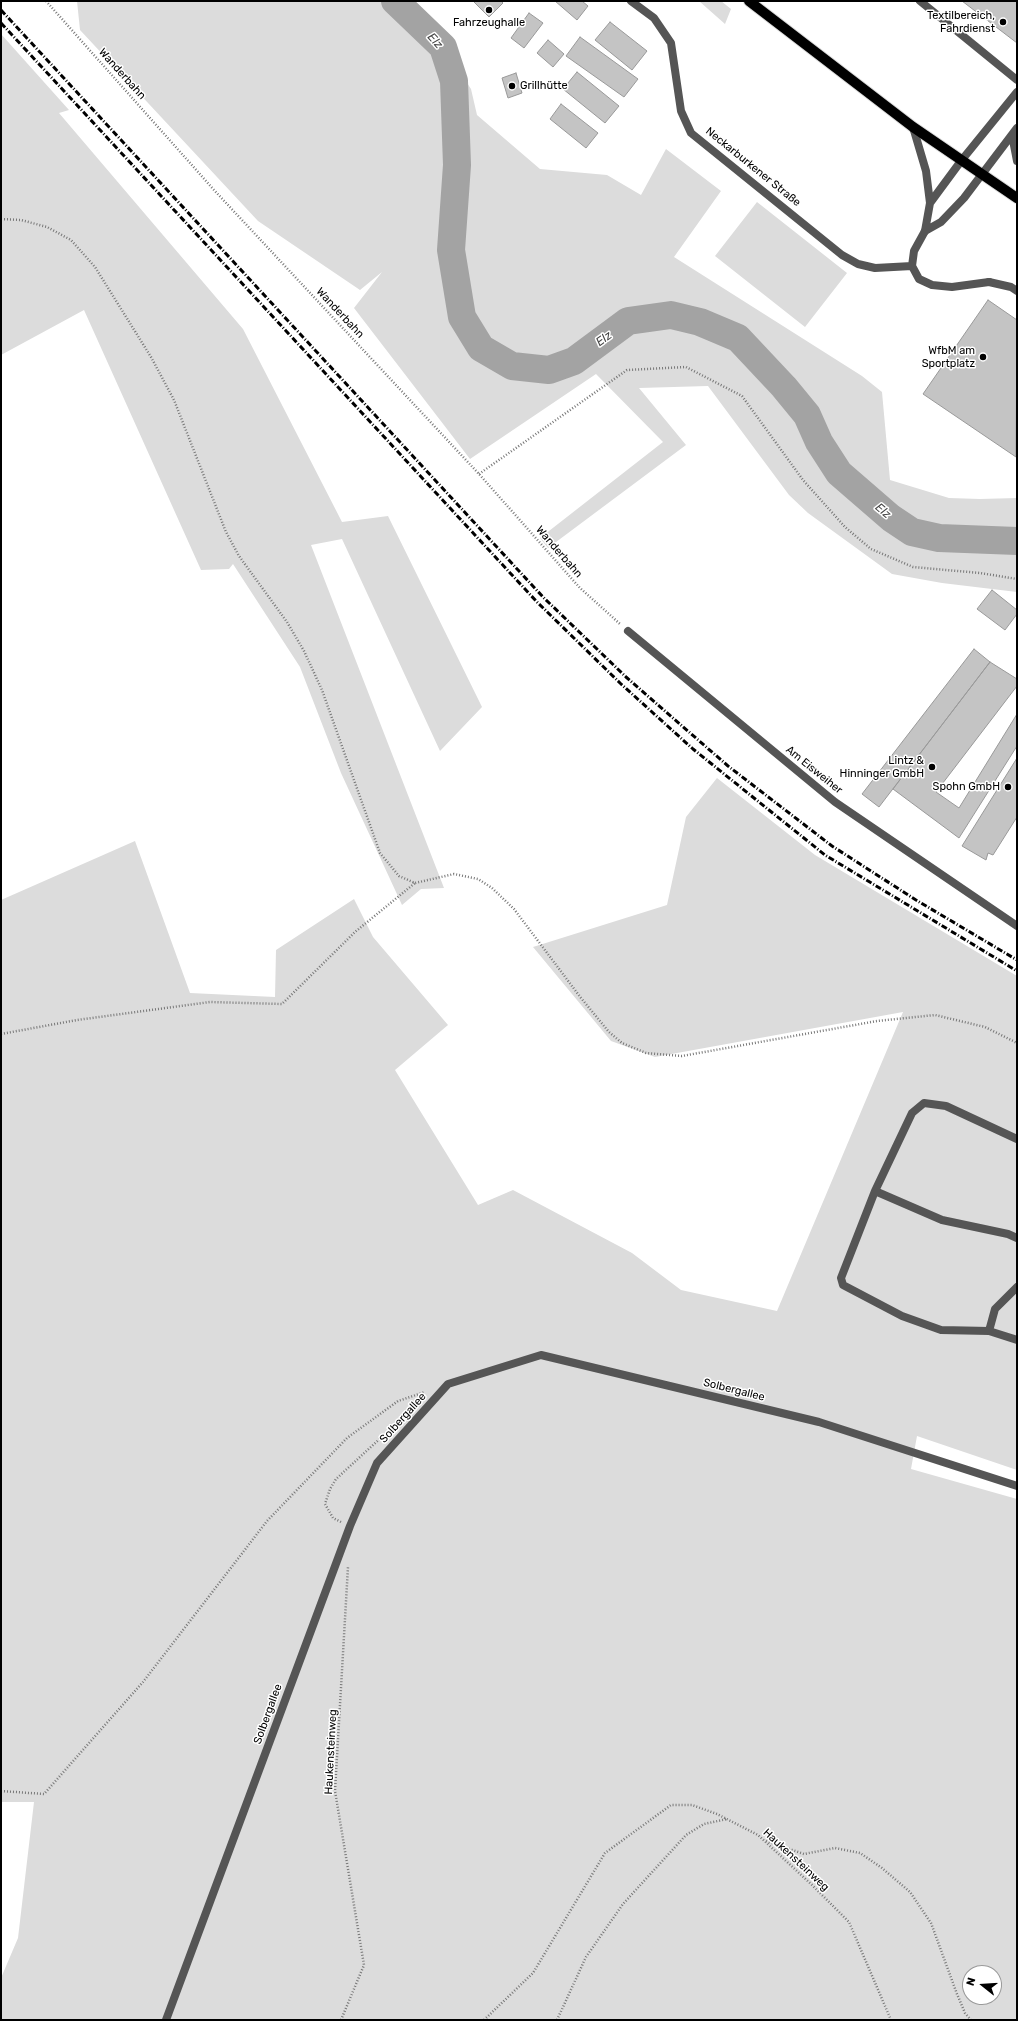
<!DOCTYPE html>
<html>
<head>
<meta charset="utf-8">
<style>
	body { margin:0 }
	#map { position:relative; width:1018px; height:2021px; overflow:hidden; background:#fff; font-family:Rubik,sans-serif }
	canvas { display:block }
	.frame { position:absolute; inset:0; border:2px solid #000; pointer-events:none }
	.north { position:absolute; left:962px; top:1965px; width:40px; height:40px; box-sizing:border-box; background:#fff; border:1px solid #999; border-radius:50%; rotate:287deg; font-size:11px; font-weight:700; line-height:16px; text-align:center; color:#000 }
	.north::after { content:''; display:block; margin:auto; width:14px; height:18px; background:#000; clip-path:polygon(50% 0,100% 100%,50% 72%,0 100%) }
</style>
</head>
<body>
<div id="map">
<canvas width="1018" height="2021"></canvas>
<div class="frame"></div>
<div class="north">N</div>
</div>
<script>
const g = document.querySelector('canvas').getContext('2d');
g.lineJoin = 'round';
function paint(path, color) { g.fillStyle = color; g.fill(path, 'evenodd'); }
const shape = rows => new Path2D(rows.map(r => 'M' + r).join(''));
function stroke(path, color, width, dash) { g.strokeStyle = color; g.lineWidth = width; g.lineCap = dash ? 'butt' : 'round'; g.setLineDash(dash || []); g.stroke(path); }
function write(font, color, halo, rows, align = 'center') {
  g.font = font + ' Rubik,sans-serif'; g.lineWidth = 3; g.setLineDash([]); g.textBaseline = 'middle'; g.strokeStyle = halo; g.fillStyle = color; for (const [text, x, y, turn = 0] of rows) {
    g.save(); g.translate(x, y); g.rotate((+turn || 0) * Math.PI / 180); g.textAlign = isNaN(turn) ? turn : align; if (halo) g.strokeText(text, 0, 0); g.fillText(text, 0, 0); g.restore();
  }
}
const green = shape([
	[77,1,396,1,434,33,471,89,477,115,540,169,607,175,641,195,666,149,721,191,674,257,862,376,882,392,890,480,949,498,980,499,1017,498,1017,592,942,583,892,574,808,513,789,495,708,386,639,388,686,445,548,548,540,538,663,442,596,374,470,459,354,308,382,272,360,290,258,221,80,30],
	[699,1,721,1,731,9,725,24],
	[1,34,69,110,59,113,243,329,342,522,388,516,482,707,440,751,342,539,311,545,444,888,421,889,402,905,341,773,300,667,233,564,229,569,201,570,84,310,1,355],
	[757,202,847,273,805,327,715,256],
	[717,778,815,855,1017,976,1017,1470,917,1436,911,1469,1017,1499,1017,2020,1,2020,1,1978,18,1938,34,1802,1,1802,1,900,135,841,190,993,275,997,276,950,354,899,373,937,448,1025,395,1070,478,1205,513,1190,632,1253,681,1290,777,1311,903,1012,655,1057,611,1041,533,947,667,905,686,817],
	[970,1973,994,1973,994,1997,970,1997]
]);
const river = shape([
	[395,1,443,47,454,81,457,165,451,250,462,317,481,348,512,366,549,370,574,361,628,321,671,315,700,322,738,338,784,387,807,415,819,442,839,473,891,518,912,532,939,538,1017,541]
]);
const building = shape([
	[473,1,501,1,503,3,489,17,473,1],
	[555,1,582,1,588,6,577,20,555,1],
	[962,1,1017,1,1017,43,962,1],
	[529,13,543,23,524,48,511,38,529,13],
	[610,22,647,51,632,70,595,40,610,22],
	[580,37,638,79,624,97,566,56,580,37],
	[548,40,564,54,553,67,537,53,548,40],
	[577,72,619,106,605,123,563,89,577,72],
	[516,73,522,93,508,98,502,78,516,73],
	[561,104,598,133,586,148,550,119,561,104],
	[988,300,1017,320,1016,457,923,394,988,300],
	[992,590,1017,610,1017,614,1005,630,977,609,992,590],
	[974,649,990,662,879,807,862,794,974,649],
	[990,662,1017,679,1017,686,936,792,959,808,1017,714,1017,746,959,838,893,789,990,662],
	[1017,758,1017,817,993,855,988,853,986,860,962,846,1017,758]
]);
const path = shape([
	[46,1,214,190,479,474,580,588,620,624],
	[1,219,21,220,47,227,71,240,95,267,151,357,174,400,226,532,239,556,287,622,304,651,322,690,380,853,399,876,415,883,454,874,478,879,492,888,514,909,581,998,609,1032,622,1043,646,1053,682,1056,877,1021,935,1015,985,1027,1017,1043],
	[479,474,627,370,686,367,742,396,803,480,845,527,871,549,913,567,980,573,1017,579],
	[1,1034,77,1020,210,1002,282,1004,355,932,415,883],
	[341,1522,333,1518,325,1504,330,1489,336,1479,385,1434],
	[1,1791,44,1794,143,1682,267,1521,347,1438,398,1401,425,1392],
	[766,1841,804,1854,835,1848,860,1853,882,1868,910,1892,931,1923,957,1994,965,2013,971,2020],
	[341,2020,364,1965,335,1791,348,1567],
	[484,2020,533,1973,605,1853,671,1805,692,1805,717,1814,758,1835,812,1885,849,1922,891,2020],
	[557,2020,586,1957,623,1904,686,1835,704,1824,727,1819]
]);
const service = shape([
	[631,1,654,18,671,43,681,111,691,133,842,255,858,264,875,268,912,266],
	[920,1,1017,80],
	[925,231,914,251,912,266,919,279,932,285,952,287,989,282],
	[1017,1139,946,1106,924,1103,912,1113,875,1191,841,1278,843,1285,902,1316,941,1330,989,1331,1017,1340],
	[875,1191,942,1220,1008,1234,1017,1238],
	[989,1331,995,1309,1017,1287]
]);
const minor = shape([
	[913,127,926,171,930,203],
	[1012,135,1017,161],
	[925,231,930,203,961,161,1017,92],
	[925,231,941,222,964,198,1017,128],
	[989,282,1011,287,1017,291],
	[628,631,835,802,1017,926]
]);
const tertiary = shape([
	[166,2020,350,1526,377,1463,448,1384,541,1355,819,1422,1017,1486]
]);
const primary = shape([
	[749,1,913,127,1017,198]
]);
const rail = shape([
	[1,10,543,597,626,677,728,766,832,846,916,900,1017,960],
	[1,23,537,602,620,683,693,749,825,855,1017,971]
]);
const markers = [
	[489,10,4,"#000"],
	[1003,22,4,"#000"],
	[512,86,4,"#000"],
	[983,357,4,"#000"],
	[932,767,4,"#000"],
	[1008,787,4,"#000"]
];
const poiNames = [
	["Textilbereich,",995,16],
	["Fahrdienst",995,29],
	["Fahrzeughalle",489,23,"center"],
	["Grillhütte",520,86,"left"],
	["WfbM am",975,351],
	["Sportplatz",975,364],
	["Lintz &",924,761],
	["Hinninger GmbH",924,774],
	["Spohn GmbH",1000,787]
];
const streetNames = [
	["Wanderbahn",122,74,48],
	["Neckarburkener Straße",753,167,39],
	["Wanderbahn",340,313,47],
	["Wanderbahn",559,552,49],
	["Am Eisweiher",814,770,39],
	["Solbergallee",734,1390,14],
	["Solbergallee",403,1418,-48],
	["Solbergallee",268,1714,-70],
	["Haukensteinweg",331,1752,-87],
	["Haukensteinweg",796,1860,43]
];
const waterNames = [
	["Elz",435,41,48],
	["Elz",604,339,-36],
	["Elz",883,511,40]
];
paint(green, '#dcdcdc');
stroke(river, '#a3a3a3', 28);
paint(building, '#c4c4c4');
stroke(building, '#999', 1);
stroke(primary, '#dbdbdb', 12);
stroke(path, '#777', 2.5, [1, 2]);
stroke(service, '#555', 8);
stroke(minor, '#555', 8);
stroke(tertiary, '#555', 8);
stroke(primary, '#000', 10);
stroke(rail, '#000', 3, [6, 2, 1, 2]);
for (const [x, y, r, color] of markers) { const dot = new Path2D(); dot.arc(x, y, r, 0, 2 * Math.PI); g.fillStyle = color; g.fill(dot); stroke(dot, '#fff', 1.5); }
write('11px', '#000', '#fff', poiNames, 'right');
write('11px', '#000', '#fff', streetNames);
write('italic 12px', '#444', '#fff', waterNames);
</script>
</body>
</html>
